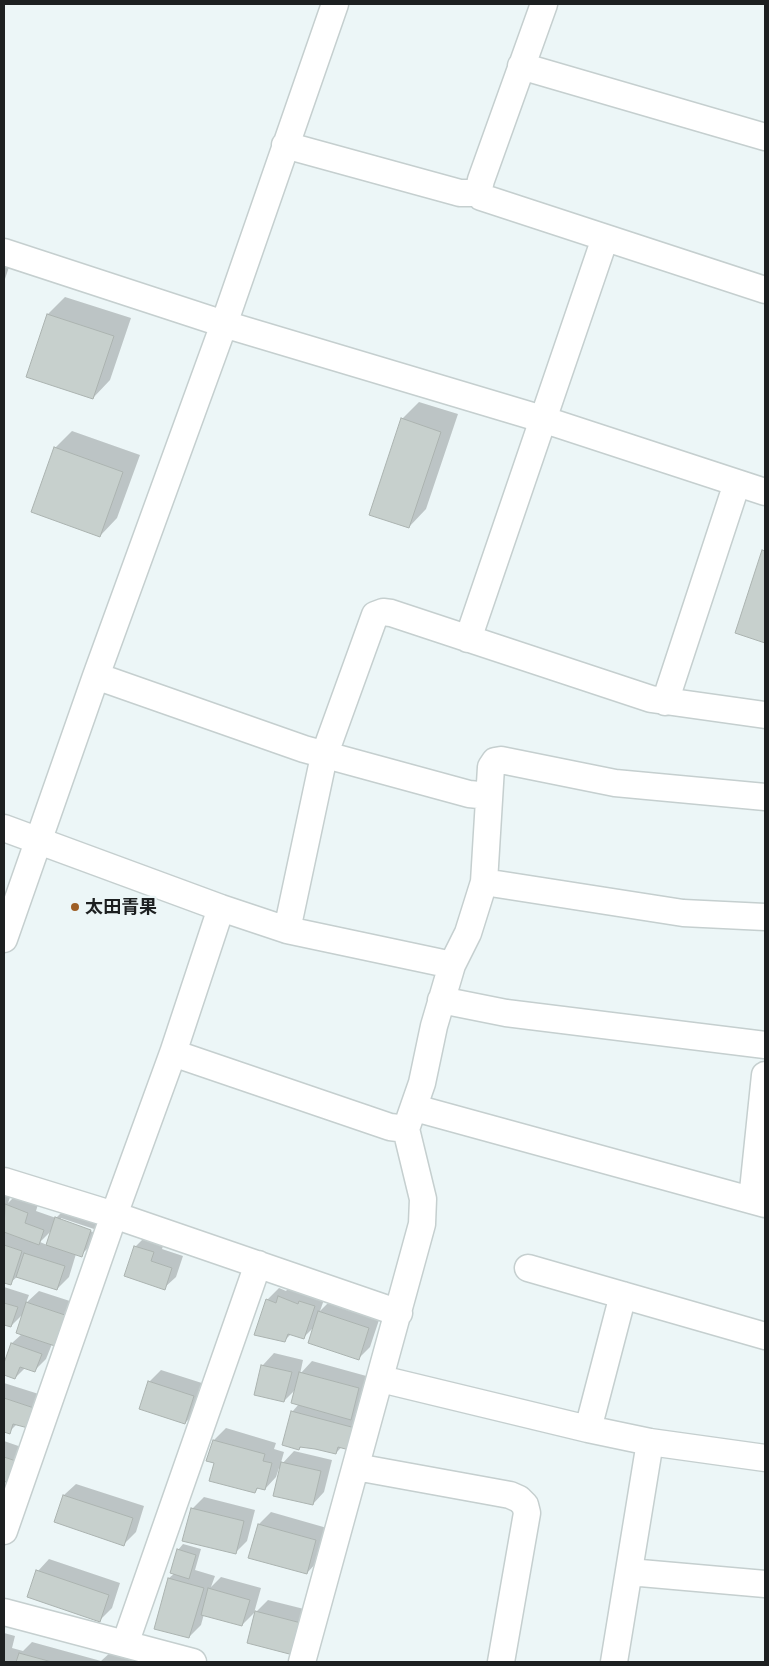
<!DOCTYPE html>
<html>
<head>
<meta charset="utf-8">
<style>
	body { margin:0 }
	#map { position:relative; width:769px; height:1666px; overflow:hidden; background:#ecf6f7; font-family:"Golos Text",sans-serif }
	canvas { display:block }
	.frame { position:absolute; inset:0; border:5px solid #1d2021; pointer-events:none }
</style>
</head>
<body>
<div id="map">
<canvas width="769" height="1666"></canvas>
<div class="frame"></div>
</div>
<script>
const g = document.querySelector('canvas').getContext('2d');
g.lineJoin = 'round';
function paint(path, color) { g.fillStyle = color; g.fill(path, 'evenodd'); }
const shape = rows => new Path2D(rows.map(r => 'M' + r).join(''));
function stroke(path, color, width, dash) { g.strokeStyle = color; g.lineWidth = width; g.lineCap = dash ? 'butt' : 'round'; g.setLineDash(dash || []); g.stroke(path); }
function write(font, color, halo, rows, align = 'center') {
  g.font = font + ' "Golos Text","Noto Sans JP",sans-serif'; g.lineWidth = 4.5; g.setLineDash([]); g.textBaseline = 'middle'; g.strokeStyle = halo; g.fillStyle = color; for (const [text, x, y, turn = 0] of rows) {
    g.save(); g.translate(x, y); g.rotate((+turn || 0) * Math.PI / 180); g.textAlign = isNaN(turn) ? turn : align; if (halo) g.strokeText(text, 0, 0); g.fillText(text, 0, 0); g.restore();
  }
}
const shadow = shape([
	[4,258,11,261,4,282],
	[65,297,131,318,110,380,93,398,48,314],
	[419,402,458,414,426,509,409,527,402,419],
	[72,431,140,455,117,518,100,536,55,448],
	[765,549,765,642,736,632],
	[4,1182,14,1186,8,1203,18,1193,39,1201,36,1211,56,1218,68,1206,102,1218,93,1243,81,1255,76,1254,69,1277,57,1289,18,1276,10,1283,4,1281],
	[61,1218,97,1230,96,1233,61,1221],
	[52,1230,47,1245,40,1242],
	[147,1235,165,1241,162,1249,183,1256,176,1277,164,1288,135,1247],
	[291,1285,326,1294,320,1311,331,1300,380,1317,370,1347,358,1359,314,1327,303,1338,291,1334,285,1340,267,1300,279,1288,286,1291],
	[4,1287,29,1295,26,1303,39,1291,76,1303,52,1344,46,1359,34,1371,25,1368,15,1378,4,1373,4,1366,12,1343,22,1334,23,1314,11,1326,4,1324],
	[274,1353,303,1360,300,1374,312,1361,370,1377,362,1406,355,1414,370,1417,336,1453,302,1446,299,1449,292,1412,299,1404,296,1389,284,1401,256,1394,263,1365],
	[161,1370,205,1384,197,1411,185,1423,149,1382],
	[4,1383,45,1396,9,1432,4,1431],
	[226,1428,276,1443,274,1449,284,1452,280,1466,294,1451,332,1460,324,1492,313,1504,279,1468,276,1477,265,1489,259,1487,255,1492,216,1463,214,1440],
	[4,1441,30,1450,4,1483],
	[76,1484,144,1506,136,1532,124,1544,64,1495],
	[204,1497,255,1510,247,1541,235,1553,192,1509],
	[271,1512,327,1528,318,1561,307,1573,259,1524],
	[183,1544,201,1549,195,1570,215,1576,211,1587,221,1577,261,1588,254,1613,242,1625,204,1614,201,1625,189,1637,169,1578,175,1573,178,1550],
	[49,1559,120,1583,112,1608,100,1620,38,1571],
	[268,1600,316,1612,308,1643,256,1612],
	[4,1633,15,1636,12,1648,23,1651,32,1642,101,1661,112,1651,145,1662,4,1662]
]);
const building = shape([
	[47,314,114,336,93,399,26,377,47,314],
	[401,418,441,432,409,528,369,515,401,418],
	[54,447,123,472,100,537,31,512,54,447],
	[762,550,765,551,765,643,735,633,762,550],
	[5,1204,28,1213,25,1223,44,1230,39,1245,4,1232,5,1204],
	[55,1217,91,1230,82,1257,46,1245,55,1217],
	[4,1245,22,1251,11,1285,4,1283,4,1245],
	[134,1246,154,1252,151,1261,172,1268,165,1290,124,1276,134,1246],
	[24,1253,65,1266,57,1290,16,1277,24,1253],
	[278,1296,298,1304,299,1301,315,1306,304,1339,288,1334,285,1342,254,1335,266,1299,276,1303,278,1296],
	[26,1302,65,1315,55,1346,16,1333,26,1302],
	[4,1303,18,1307,11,1327,4,1325,4,1303],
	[318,1311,369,1328,359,1360,308,1343,318,1311],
	[11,1343,42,1354,35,1372,20,1367,15,1379,4,1375,4,1363,11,1343],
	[261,1365,292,1372,284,1402,254,1395,261,1365],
	[299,1372,359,1388,351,1420,291,1403,299,1372],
	[148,1381,194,1396,185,1424,139,1409,148,1381],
	[4,1398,34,1408,28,1428,13,1424,10,1434,4,1432,4,1398],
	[291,1411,359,1429,353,1451,338,1447,336,1454,315,1449,300,1447,299,1450,282,1445,291,1411],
	[213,1440,265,1454,263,1461,272,1463,265,1490,257,1488,255,1493,209,1481,214,1463,206,1461,213,1440],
	[4,1457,19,1462,12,1483,6,1481,4,1484,4,1457],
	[281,1462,321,1471,313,1505,273,1496,281,1462],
	[63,1495,133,1518,124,1546,54,1522,63,1495],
	[191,1508,244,1521,236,1554,182,1541,191,1508],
	[258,1524,316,1540,307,1574,248,1558,258,1524],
	[177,1549,196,1555,189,1579,170,1573,177,1549],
	[36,1570,109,1595,100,1622,27,1597,36,1570],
	[168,1578,204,1588,189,1638,154,1629,168,1578],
	[208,1588,250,1600,242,1626,201,1615,208,1588],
	[255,1611,305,1624,297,1656,247,1643,255,1611],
	[19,1653,52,1662,16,1662,19,1653]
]);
const minor = shape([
	[544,4,481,180,478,193,481,197,765,290],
	[521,66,765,137],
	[285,145,460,193,478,193],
	[4,252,224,324,542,419,765,492],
	[468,639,605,238],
	[96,676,304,749,469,794,489,796],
	[665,702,737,483],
	[4,828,221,908,287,930,452,965],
	[484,882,683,913,765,917],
	[287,930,324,756,375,615,383,612,391,613,651,699,765,715],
	[4,939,96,676,224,324,335,4],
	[441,1000,506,1013,765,1045],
	[173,1053,390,1127,406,1129],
	[415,1108,765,1204],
	[4,1181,114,1215,399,1313],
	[752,1200,765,1075],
	[528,1268,765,1336],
	[381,1379,588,1429,650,1442,765,1458],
	[588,1429,623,1295],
	[356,1467,510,1495,519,1499,525,1505,527,1513,501,1662],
	[4,1531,114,1215,173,1053,221,908],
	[629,1572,765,1584],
	[4,1612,193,1662],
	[125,1644,258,1264],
	[302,1662,422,1224,423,1199,406,1129,422,1083,434,1026,452,965,468,933,484,882,491,767,495,761,501,760,615,783,765,797],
	[614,1662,650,1442]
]);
const markers = [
	[75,907,5,"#9d5e25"]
];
const poiNames = [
	["太田青果",85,907]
];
paint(shadow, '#0003');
paint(building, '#c7d0cd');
stroke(building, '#abb3b0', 1);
stroke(minor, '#c5cfcf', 29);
stroke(minor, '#fff', 26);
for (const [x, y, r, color] of markers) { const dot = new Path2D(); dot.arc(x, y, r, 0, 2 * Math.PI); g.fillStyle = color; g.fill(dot); stroke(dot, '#ecf6f7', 2); }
write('bold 18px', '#1d2021', '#ecf6f7', poiNames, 'left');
</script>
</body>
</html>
